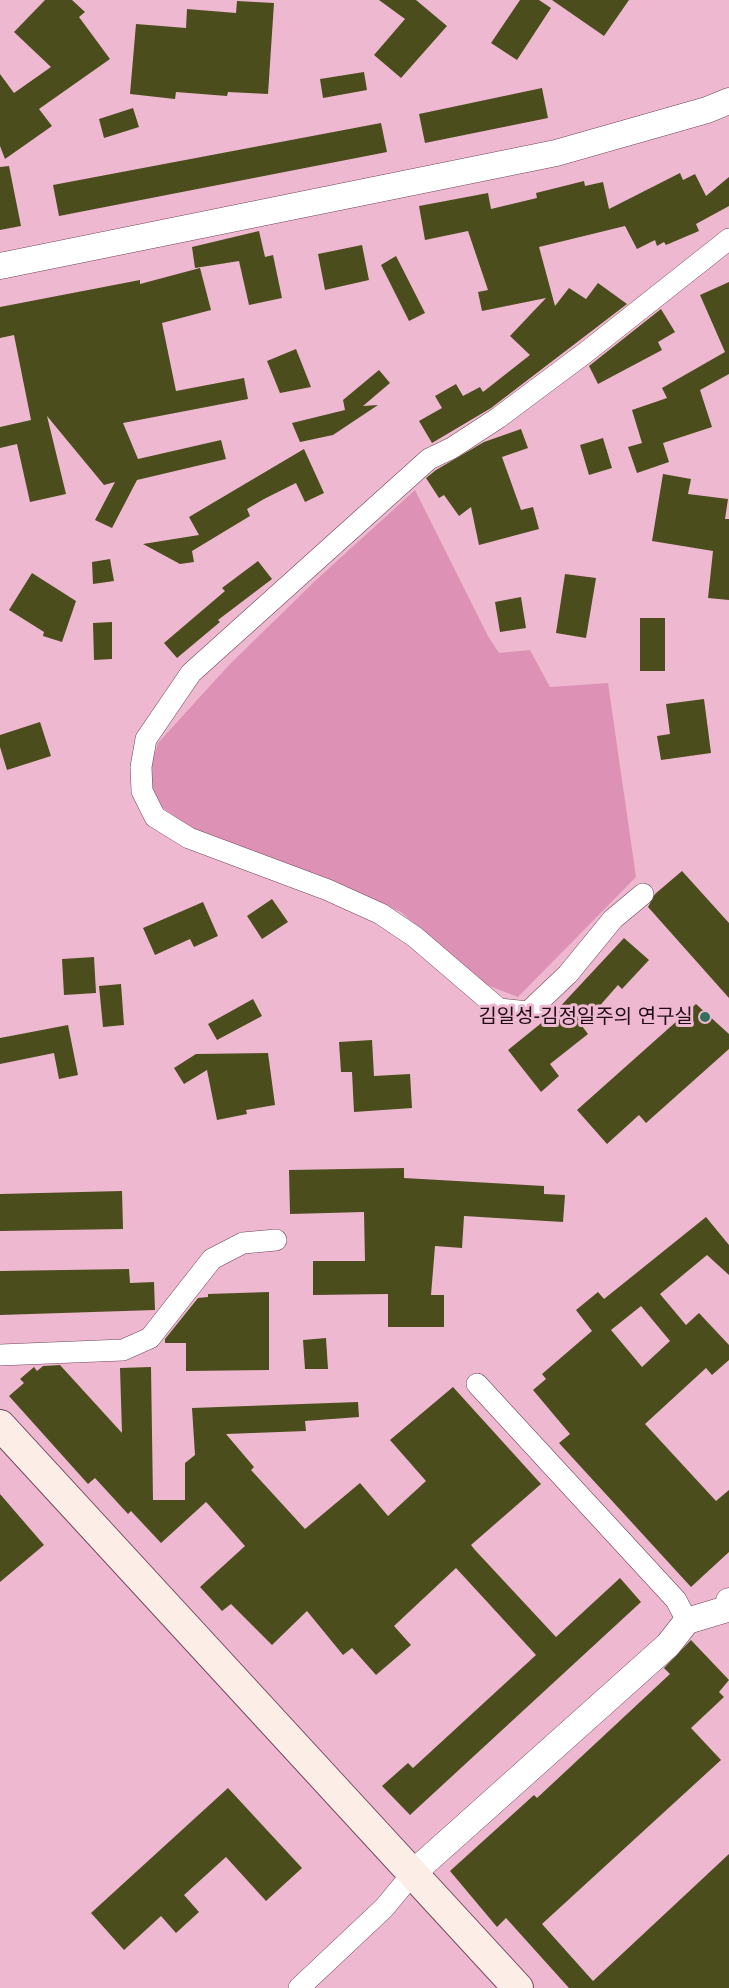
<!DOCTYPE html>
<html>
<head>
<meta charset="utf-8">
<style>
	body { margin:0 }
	canvas { display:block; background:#eeb8d0 }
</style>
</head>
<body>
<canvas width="729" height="1988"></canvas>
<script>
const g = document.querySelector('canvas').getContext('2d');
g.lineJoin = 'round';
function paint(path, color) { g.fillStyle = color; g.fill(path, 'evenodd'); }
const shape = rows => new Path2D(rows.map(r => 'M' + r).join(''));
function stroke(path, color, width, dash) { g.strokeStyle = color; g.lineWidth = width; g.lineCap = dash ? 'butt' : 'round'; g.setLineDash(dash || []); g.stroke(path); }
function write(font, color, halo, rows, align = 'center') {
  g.font = font + ' Arial,"Noto Sans KR",sans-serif'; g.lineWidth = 6; g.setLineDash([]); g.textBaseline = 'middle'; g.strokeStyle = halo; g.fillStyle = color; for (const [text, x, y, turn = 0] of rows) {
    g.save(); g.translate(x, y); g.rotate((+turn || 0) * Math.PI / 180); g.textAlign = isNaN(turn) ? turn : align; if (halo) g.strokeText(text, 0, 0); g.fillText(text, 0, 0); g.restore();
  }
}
const green = shape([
	[415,490,488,636,499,653,530,650,550,687,608,683,636,877,518,997,482,983,401,912,271,857,203,836,163,808,152,789,149,771,158,743,229,665,315,581]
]);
const building = shape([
	[45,0,72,0,85,12,79,17,110,59,39,109,52,126,5,159,0,146,0,74,14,93,51,67,14,32],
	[379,0,416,0,447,26,401,78,374,55,405,19],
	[520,0,539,0,551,8,517,60,491,43],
	[552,0,629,0,604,36],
	[237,1,274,3,268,94,228,92,227,96,176,92,175,99,130,94,136,24,186,28,187,9,236,13],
	[364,72,367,90,323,98,320,79],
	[542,88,548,118,425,143,419,114],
	[133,108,139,127,104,138,99,119],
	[381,123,387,152,59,216,53,185],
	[9,166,21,226,0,230,0,167],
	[680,173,683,180,695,174,706,196,729,177,729,206,696,224,699,231,666,245,664,242,657,246,655,240,637,249,625,226,539,247,555,306,569,288,586,299,598,283,627,304,491,408,432,443,419,421,442,408,435,396,456,384,463,396,480,387,483,392,530,355,510,336,546,298,482,311,478,292,488,290,468,231,425,240,419,206,488,193,491,209,537,198,536,193,584,181,585,186,603,182,609,209],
	[259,231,265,257,273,255,282,298,249,305,239,261,195,268,192,247],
	[362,245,369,280,325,290,318,254],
	[396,256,425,313,409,321,381,265],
	[200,268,211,310,162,323,176,391,244,378,248,399,123,423,138,459,221,440,226,459,137,480,112,528,95,520,115,482,104,485,47,416,66,494,30,502,17,444,0,448,0,427,31,420,14,335,0,338,0,307,140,280,140,284],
	[729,282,729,374,700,390,712,427,663,443,669,462,637,473,628,447,642,443,632,410,667,398,662,388,725,352,700,295],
	[661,309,675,332,658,342,662,350,598,384,589,366],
	[296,349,311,387,280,393,267,361],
	[379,370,390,383,363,406,378,405,333,435,300,442,292,423,345,410,343,400],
	[521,429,528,448,502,457,521,510,533,507,539,529,479,545,471,507,459,516,444,495,439,498,426,478,436,470,484,442],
	[603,438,612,468,589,475,580,445],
	[304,449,324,493,305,502,296,483,264,499,247,509,250,516,192,551,194,562,180,564,143,544,199,535,189,517],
	[663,474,691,479,688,494,728,499,725,519,729,519,729,600,708,598,713,551,652,541],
	[110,559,114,581,93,584,92,562],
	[258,561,272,579,218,620,220,622,177,658,164,643,225,591,222,588],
	[32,573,76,601,62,642,43,636,44,632,9,610],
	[565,574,596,578,586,638,556,633],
	[521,597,526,628,500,632,495,602],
	[640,618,665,618,665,671,640,671],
	[112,622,112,659,94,660,93,623],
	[704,699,711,753,661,760,657,736,670,734,666,704],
	[40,722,51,756,7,770,0,747,0,735],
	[682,871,729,923,729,998,648,907,655,894],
	[272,899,288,922,262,939,247,916],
	[203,902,218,936,194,947,190,939,155,955,143,928],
	[624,938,649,960,622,989,618,985,582,1026,588,1034,550,1064,559,1076,541,1092,508,1050,555,1012],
	[94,957,96,993,64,995,62,959],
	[121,984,124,1025,103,1027,99,986],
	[253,999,262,1016,217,1040,208,1024],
	[696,1004,729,1034,729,1049,646,1123,639,1115,607,1144,577,1110],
	[68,1025,78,1075,59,1079,54,1053,0,1064,0,1038],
	[372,1040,374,1076,410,1074,412,1108,354,1112,352,1072,341,1072,339,1042],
	[268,1053,275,1105,246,1110,247,1114,217,1120,207,1070,184,1084,174,1068,196,1054],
	[404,1168,404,1178,544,1186,544,1194,565,1195,563,1222,464,1216,462,1248,435,1246,431,1295,444,1295,444,1327,388,1327,388,1294,313,1295,313,1261,365,1261,364,1212,290,1214,289,1170],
	[122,1191,123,1229,0,1231,0,1194],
	[706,1217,729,1245,729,1275,707,1255,660,1294,686,1325,699,1313,729,1345,729,1360,712,1375,706,1368,645,1424,716,1501,729,1490,729,1552,691,1587,559,1443,570,1434,533,1390,546,1379,542,1374,592,1331,576,1310,598,1292,604,1299],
	[641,1306,670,1341,642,1367,611,1330],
	[129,1269,130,1283,154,1282,155,1310,0,1315,0,1271],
	[269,1292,269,1370,186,1371,186,1343,165,1343,165,1339,198,1298,208,1297,208,1294],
	[326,1338,328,1369,305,1369,303,1340],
	[60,1365,122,1433,120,1368,151,1367,153,1500,185,1500,185,1463,195,1455,192,1408,358,1402,359,1417,305,1421,306,1431,226,1434,254,1467,251,1470,305,1529,360,1483,388,1516,426,1481,390,1440,453,1387,541,1484,471,1545,475,1550,556,1637,620,1578,641,1602,410,1815,382,1786,408,1763,413,1768,536,1655,456,1568,394,1626,411,1645,376,1675,352,1648,343,1655,307,1611,272,1645,231,1604,222,1611,200,1587,245,1546,208,1504,206,1502,161,1543,131,1511,128,1514,95,1478,88,1484,9,1396,24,1383,20,1379,34,1367,37,1371,43,1366],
	[0,1494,44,1545,0,1582],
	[691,1640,729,1680,719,1692,724,1697,691,1728,721,1760,542,1924,593,1981,729,1854,729,1988,569,1988,506,1918,497,1927,450,1871,534,1795,537,1798,670,1674,664,1668],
	[228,1788,302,1868,266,1901,226,1857,184,1895,199,1912,176,1933,161,1916,124,1950,91,1913]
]);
const minor = shape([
	[643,894,613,919,568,974,528,1012,499,1009,415,937,381,914,328,890,189,838,155,817,142,791,141,767,146,739,191,673,429,459,452,448,498,418,585,353,729,239],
	[0,1355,123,1350,150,1338,212,1259,243,1243,276,1240],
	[477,1384,676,1600,687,1621],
	[299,1988,384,1908,413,1873]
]);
const tertiary = shape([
	[0,266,556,153,707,110,729,101],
	[413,1873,668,1645,687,1621,727,1609,729,1601]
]);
const secondary = shape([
	[0,1425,518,1988]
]);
const markers = [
	[705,1017,6,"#32705c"]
];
const poiNames = [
	["김일성-김정일주의 연구실",693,1017]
];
paint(green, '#dd92b5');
paint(building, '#4c4d1d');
stroke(minor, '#72455a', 22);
stroke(tertiary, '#72455a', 27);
stroke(secondary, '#72455a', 32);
stroke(minor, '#fff', 21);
stroke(tertiary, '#fff', 26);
stroke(secondary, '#fceee6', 30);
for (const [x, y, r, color] of markers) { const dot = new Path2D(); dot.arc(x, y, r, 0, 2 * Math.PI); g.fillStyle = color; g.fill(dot); stroke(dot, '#eeb8d0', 2); }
write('20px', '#200e17', '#eeb8d0', poiNames, 'right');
</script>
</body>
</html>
